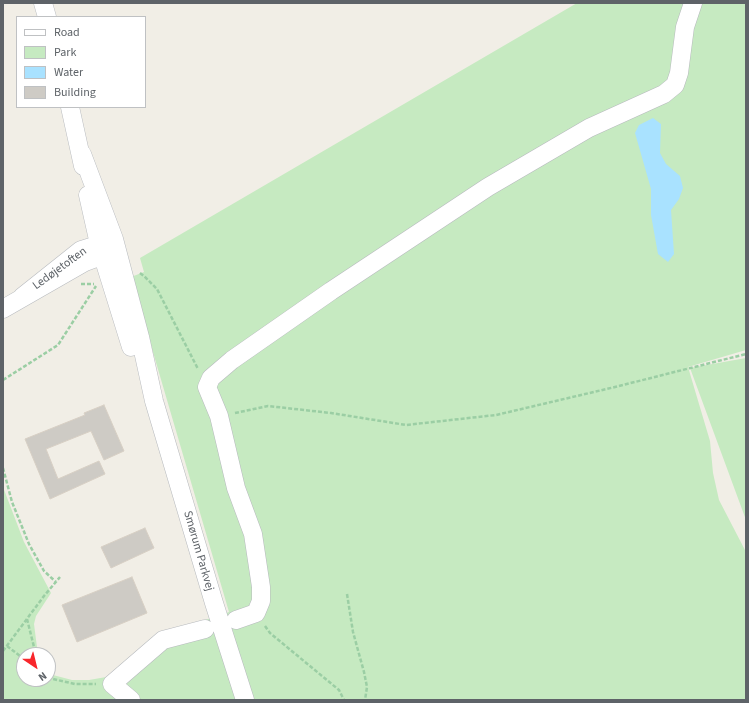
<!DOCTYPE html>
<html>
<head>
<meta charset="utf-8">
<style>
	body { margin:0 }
	#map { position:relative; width:749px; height:703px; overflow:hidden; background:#f1eee6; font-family:"Source Sans 3",sans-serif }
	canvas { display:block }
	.frame { position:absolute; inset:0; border:4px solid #5e6368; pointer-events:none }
	.legend { position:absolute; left:16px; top:16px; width:130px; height:92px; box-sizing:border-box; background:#fff; border:1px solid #bfc1c3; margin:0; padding:5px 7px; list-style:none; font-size:12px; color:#5e6368 }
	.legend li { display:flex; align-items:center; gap:8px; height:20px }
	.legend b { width:20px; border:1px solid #bfc1c3 }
	.north { position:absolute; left:16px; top:647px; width:40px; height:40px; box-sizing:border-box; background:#fff; border:1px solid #bfc1c3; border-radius:50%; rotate:145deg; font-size:11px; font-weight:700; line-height:16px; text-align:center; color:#5e6368 }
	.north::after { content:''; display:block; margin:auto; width:14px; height:18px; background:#f8262b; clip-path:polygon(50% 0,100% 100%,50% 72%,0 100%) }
</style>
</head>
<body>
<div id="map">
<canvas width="749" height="703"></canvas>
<div class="frame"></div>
<ul class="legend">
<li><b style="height:5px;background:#fff"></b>Road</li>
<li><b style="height:11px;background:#c6eac1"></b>Park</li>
<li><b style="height:11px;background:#a9e2ff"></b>Water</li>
<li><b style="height:11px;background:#cecbc5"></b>Building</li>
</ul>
<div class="north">N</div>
</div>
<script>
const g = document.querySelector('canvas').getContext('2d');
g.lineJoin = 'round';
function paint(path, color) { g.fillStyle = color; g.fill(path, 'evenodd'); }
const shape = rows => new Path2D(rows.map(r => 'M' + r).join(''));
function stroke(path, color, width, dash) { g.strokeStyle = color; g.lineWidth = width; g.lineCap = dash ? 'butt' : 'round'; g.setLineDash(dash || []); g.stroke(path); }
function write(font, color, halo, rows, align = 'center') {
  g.font = font + ' "Source Sans 3",sans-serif'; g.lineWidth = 3; g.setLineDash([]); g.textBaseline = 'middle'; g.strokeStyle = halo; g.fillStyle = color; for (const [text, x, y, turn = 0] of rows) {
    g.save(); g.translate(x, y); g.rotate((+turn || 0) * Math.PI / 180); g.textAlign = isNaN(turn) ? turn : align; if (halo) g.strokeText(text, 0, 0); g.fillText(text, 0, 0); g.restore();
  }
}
const green = shape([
	[577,3,746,3,746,350,688,367,710,441,713,473,719,500,746,552,746,700,3,700,3,487,24,542,51,593,36,616,34,624,38,655,24,655,24,679,48,679,48,672,53,675,72,680,89,680,112,676,169,632,229,612,131,277,144,272,140,258],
	[746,358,746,520,690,368]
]);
const water = shape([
	[653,118,661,124,660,153,666,164,680,176,683,188,679,199,671,210,674,254,668,262,658,254,651,215,651,189,635,133,639,125]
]);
const building = shape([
	[104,405,124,451,104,460,91,431,46,449,58,479,99,461,105,474,50,499,25,439,85,415,84,413,104,405],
	[145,528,154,548,111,568,101,547,145,528],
	[132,577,147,613,77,642,62,605,132,577]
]);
const path = shape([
	[140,273,144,276,157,289,198,369],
	[81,284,94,284],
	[3,380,58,345,96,286],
	[235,413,268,406,331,413,406,425,496,415,615,387,746,354],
	[3,468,12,502,29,544,44,571,56,582],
	[347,594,353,632,364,672,367,687,365,700],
	[27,619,36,655],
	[265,626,270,633,339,690,344,700],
	[7,646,24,659],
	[3,651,44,596,60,577],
	[48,676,53,679,75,684,96,684]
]);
const minor = shape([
	[43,3,47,17],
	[70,107,83,166],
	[82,154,114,239,140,337,154,401,214,603,245,700],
	[88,195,99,244,131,347],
	[22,297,81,250,110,241],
	[3,309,85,262,112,252],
	[236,620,256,613,261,601,261,587,253,534,236,488,219,416,207,387,211,378,232,360,331,291,488,187,589,128,664,94,675,85,679,73,685,27,693,3],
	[131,700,112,684,163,640,205,629]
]);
const streetNames = [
	["Ledøjetoften",60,269,-36],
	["Smørum Parkvej",198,551,74]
];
paint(green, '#c6eac1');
paint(water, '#a9e2ff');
paint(building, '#cecbc5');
stroke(building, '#d7cfc4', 1);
stroke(minor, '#b7babe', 19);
stroke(path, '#9bcea4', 2.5, [4, 2]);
stroke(minor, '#fff', 18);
write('12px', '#5e6368', '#fff', streetNames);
</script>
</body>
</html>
